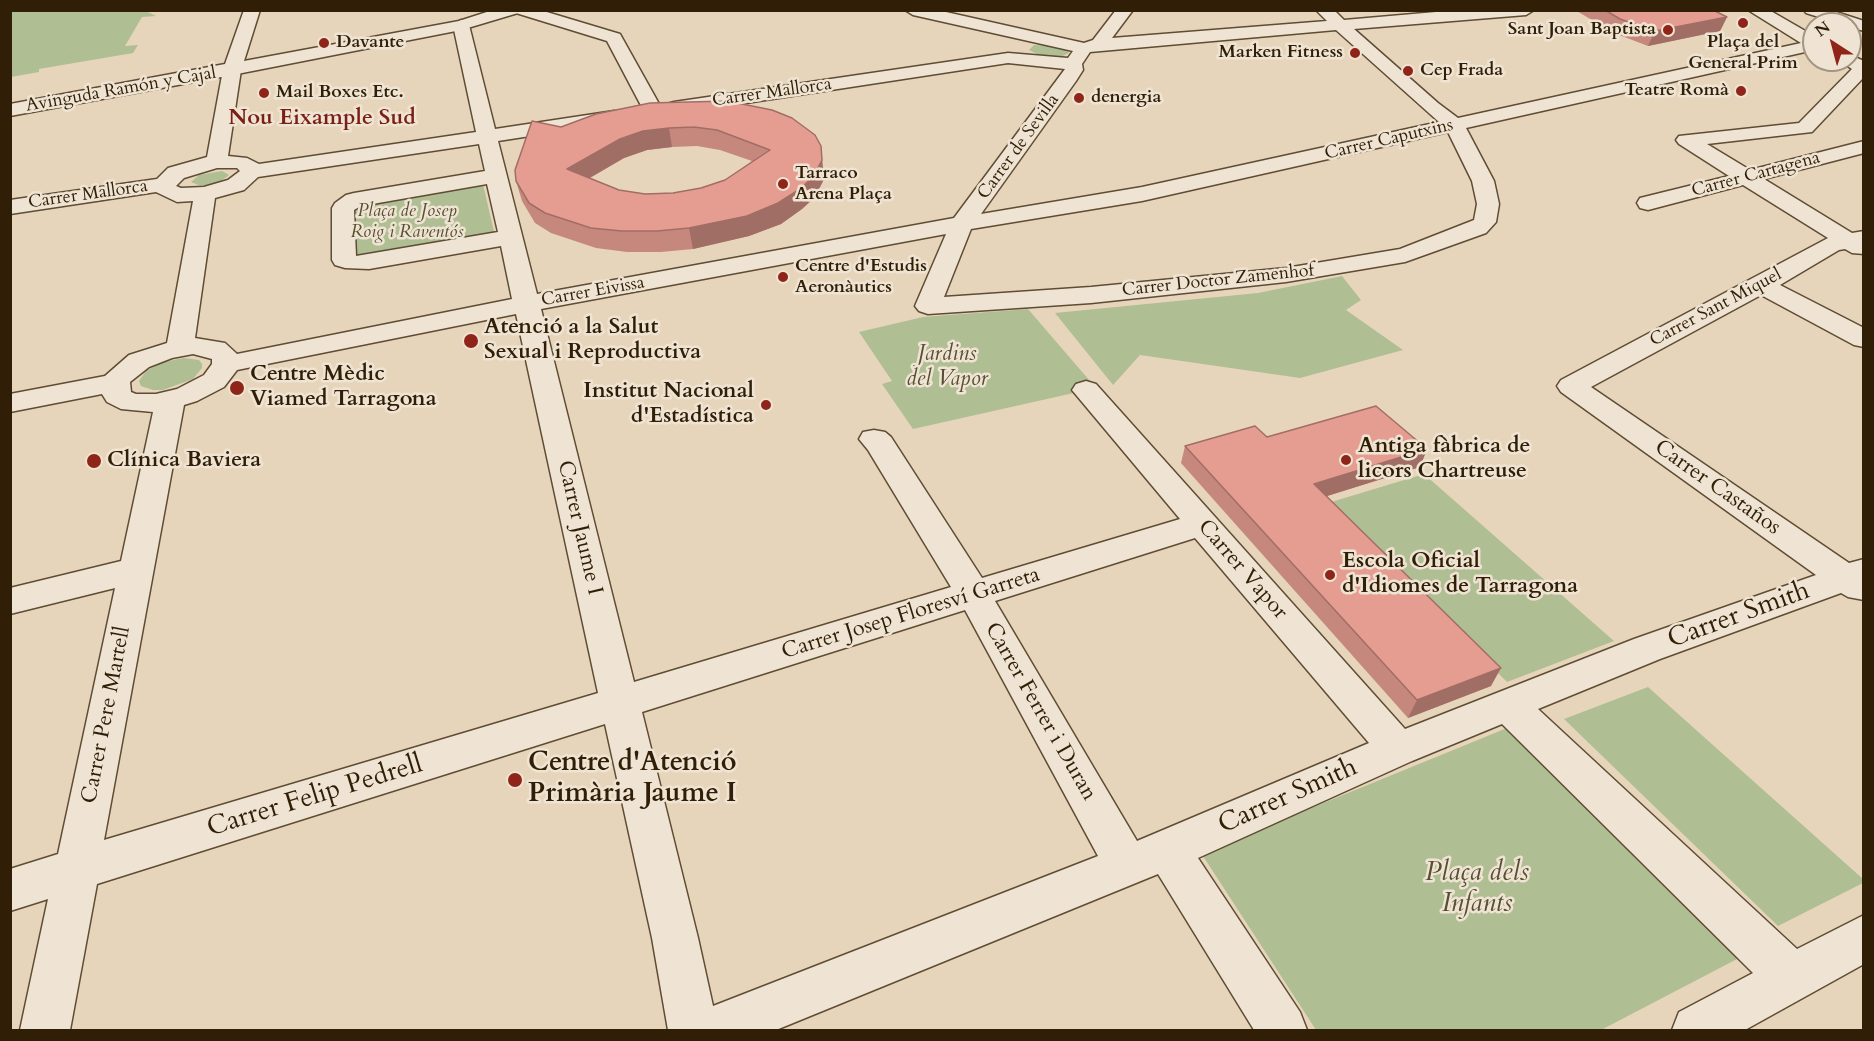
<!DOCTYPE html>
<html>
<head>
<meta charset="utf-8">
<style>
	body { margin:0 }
	#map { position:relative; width:1874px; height:1041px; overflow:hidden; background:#e7d5bb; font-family:Cardo,serif }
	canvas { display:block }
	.frame { position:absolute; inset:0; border:12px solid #301f06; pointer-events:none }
	.north { position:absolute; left:1802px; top:12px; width:60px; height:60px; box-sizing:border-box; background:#efe4d3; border:2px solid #a39581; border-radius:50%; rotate:324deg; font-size:16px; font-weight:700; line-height:24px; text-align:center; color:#301f06 }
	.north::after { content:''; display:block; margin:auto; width:21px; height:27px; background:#8f2418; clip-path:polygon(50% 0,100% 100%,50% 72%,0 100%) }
</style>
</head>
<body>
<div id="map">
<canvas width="1874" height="1041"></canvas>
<div class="frame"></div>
<div class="north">N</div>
</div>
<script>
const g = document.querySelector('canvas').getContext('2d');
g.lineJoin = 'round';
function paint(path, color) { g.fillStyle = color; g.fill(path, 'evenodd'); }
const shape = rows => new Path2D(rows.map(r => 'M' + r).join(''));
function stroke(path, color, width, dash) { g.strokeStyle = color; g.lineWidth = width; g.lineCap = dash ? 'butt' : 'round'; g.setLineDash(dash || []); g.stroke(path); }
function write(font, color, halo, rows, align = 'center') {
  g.font = font + ' Cardo,serif'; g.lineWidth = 5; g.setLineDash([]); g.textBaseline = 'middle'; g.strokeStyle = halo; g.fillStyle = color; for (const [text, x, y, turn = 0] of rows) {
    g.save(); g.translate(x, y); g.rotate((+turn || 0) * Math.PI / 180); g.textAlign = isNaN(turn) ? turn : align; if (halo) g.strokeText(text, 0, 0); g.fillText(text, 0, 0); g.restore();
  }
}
const green = shape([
	[144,10,156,16,142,17,125,46,138,45,133,53,39,69,39,72,11,77,11,11],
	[1034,45,1056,46,1066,49,1069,53,1059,58,1039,55,1029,50],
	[222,171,229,175,220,182,201,186,191,182,199,175],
	[482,180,495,236,352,258,352,204],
	[1342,276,1361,300,1346,310,1403,350,1300,378,1140,355,1113,385,1055,313,1258,293],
	[1028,309,1096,388,913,429,882,384,892,381,859,332,923,317],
	[184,358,199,360,202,364,202,368,193,379,163,390,153,390,141,386,139,381,146,371,163,362],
	[1424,474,1614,641,1507,682,1328,503],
	[1648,687,1863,879,1863,883,1778,926,1564,719],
	[1512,726,1739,958,1601,1030,1316,1030,1201,853]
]);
const minor = shape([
	[514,10,540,10,620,34,663,111,660,115,646,115,607,41,516,13,514,10],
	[905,10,937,10,1084,43,1093,40,1116,10,1133,10,1112,38,1327,21,1316,10,1334,10,1344,20,1459,10,1534,10,1526,15,1354,29,1438,103,1458,118,1801,43,1748,10,1769,10,1814,36,1814,50,1466,128,1494,181,1499,204,1496,222,1486,233,1405,262,1286,282,1091,303,928,314,919,311,915,306,946,234,541,309,634,682,951,587,868,450,859,439,863,432,874,430,885,432,891,437,982,578,1180,519,1072,390,1076,384,1086,381,1096,384,1405,729,1634,639,1816,575,1561,392,1557,386,1561,380,1828,238,1743,185,1648,210,1640,208,1637,203,1640,198,1729,176,1679,144,1676,140,1679,136,1799,123,1852,69,1838,60,1850,60,1850,55,1864,61,1864,77,1812,132,1707,144,1750,170,1864,141,1864,153,1764,179,1852,233,1864,231,1864,254,1852,253,1845,249,1839,250,1780,285,1864,328,1864,347,1854,345,1761,295,1591,387,1849,563,1864,559,1864,600,1848,597,1841,593,1660,659,1538,709,1797,949,1864,915,1864,964,1745,1030,1672,1030,1679,1012,1753,973,1502,724,1412,761,1198,858,1300,1012,1307,1030,1254,1030,1158,874,776,1030,668,1030,652,938,605,724,97,884,70,1030,20,1030,48,899,10,911,10,869,58,854,115,588,10,614,10,588,121,561,153,412,121,409,107,402,102,394,10,412,10,394,105,376,129,355,167,343,193,201,177,202,156,192,10,214,10,200,157,179,168,168,207,157,223,70,226,66,232,65,238,66,241,70,228,156,247,158,259,164,476,132,453,25,461,20,469,25,495,129,614,111,621,113,624,117,621,121,614,123,498,141,537,294,954,218,1065,69,1008,63,674,114,667,112,664,108,667,104,674,102,1008,53,1068,58,1073,51,913,15,905,10],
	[1336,30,1439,122,1142,187,981,214,1076,81,1083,70,1082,64,1090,52,1336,30],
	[1448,132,1472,181,1477,204,1474,220,1400,249,1286,268,1091,287,944,297,971,229,1142,201,1448,132],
	[479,144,485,171,354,193,346,195,335,203,332,208,332,260,335,265,345,268,369,269,501,246,512,299,237,354,225,343,195,338,215,198,244,190,258,177,479,144],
	[217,168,237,168,240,171,228,180,204,187,181,188,176,186,184,178,217,168],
	[487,184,498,232,356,256,354,210,361,206,487,184],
	[516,314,598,693,104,840,184,405,197,401,224,387,237,370,516,314],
	[193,354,212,359,212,364,204,375,177,389,156,394,136,394,131,392,130,382,149,367,172,358,193,354],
	[1195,538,1369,743,1137,841,995,601,1195,538],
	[965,610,1098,856,713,1006,698,938,642,712,965,610],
	[1804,10,1830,10,1864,21,1864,31,1850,27,1850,24,1841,24,1806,13,1804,10]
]);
const tertiary = shape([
	[244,10,260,10,244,61,459,21,493,10,520,10,518,13,461,30,232,75,10,116,10,104,225,64,244,10]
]);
const wall = shape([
	[1575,10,1713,10,1727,17,1720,31,1648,46,1614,33],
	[596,114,815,135,824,179,815,197,802,209,781,224,749,236,693,249,661,252,627,252,596,248,551,233,535,223,522,201,516,181,561,127],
	[697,146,720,150,752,161,725,180,701,188,673,193,645,194,619,190,590,178,624,158,647,150,672,147],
	[1267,437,1427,449,1420,467,1327,496,1491,686,1408,718,1181,463,1185,446]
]);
const shadedWall = shape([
	[1727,17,1720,31,1648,46,1655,31],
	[669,128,672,147,647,150,624,158,572,188,567,169,620,139,643,131],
	[821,146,824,179,815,197,802,209,781,224,749,236,693,249,689,228],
	[1427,449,1420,467,1308,502,1314,484],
	[1501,668,1491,686,1408,718,1417,700]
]);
const building = shape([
	[1605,10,1713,10,1727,17,1655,31,1620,19,1605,10],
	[727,101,772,110,792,118,815,135,821,146,822,160,813,177,800,189,778,203,747,216,689,228,657,231,622,231,591,228,545,213,529,203,516,181,515,170,532,121,561,127,596,114,650,103,727,101],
	[694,127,717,130,770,150,725,180,701,188,673,193,645,194,619,190,567,169,620,139,643,131,669,128,694,127],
	[1376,406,1427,449,1314,484,1501,668,1417,700,1185,446,1255,426,1267,437,1376,406]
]);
const markers = [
	[1743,23,6,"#8f2418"],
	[1668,30,6,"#8f2418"],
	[324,43,6,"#8f2418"],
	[1355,53,6,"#8f2418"],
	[1408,71,6,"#8f2418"],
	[1741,91,6,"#8f2418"],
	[264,93,6,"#8f2418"],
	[1079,98,6,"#8f2418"],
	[783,184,6,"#8f2418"],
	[783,277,6,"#8f2418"],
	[471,341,8,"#8f2418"],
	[237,388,8,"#8f2418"],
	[766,405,6,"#8f2418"],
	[1346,460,6,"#8f2418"],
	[94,461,8,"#8f2418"],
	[1330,575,6,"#8f2418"],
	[515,780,8,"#8f2418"]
];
const farPoinames = [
	["Sant Joan Baptista",1656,30,"right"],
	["Davante",336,43],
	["Plaça del",1743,43,"center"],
	["General Prim",1743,64,"center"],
	["Marken Fitness",1343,53,"right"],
	["Cep Frada",1420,71],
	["Teatre Romà",1729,91,"right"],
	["Mail Boxes Etc.",276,93],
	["denergia",1091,98],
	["Tarraco",795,174],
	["Arena Plaça",795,195],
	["Centre d'Estudis",795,267],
	["Aeronàutics",795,288]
];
const farStreetnames = [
	["Avinguda Ramón y Cajal",121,90,-10],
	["Carrer Mallorca",772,93,-8],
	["Carrer Caputxins",1389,140,-13],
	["Carrer de Sevilla",1019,147,-54],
	["Carrer Cartagena",1756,175,-15],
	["Carrer Mallorca",88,195,-8],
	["Carrer Doctor Zamenhof",1218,281,-6],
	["Carrer Eivissa",593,292,-10],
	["Carrer Sant Miquel",1716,308,-28]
];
const farParknames = [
	["Plaça de Josep",407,212],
	["Roig i Raventós",407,233]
];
const farQuarternames = [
	["Nou Eixample Sud",322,119]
];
const poiNames = [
	["Atenció a la Salut",484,328],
	["Sexual i Reproductiva",484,353],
	["Centre Mèdic",250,375],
	["Viamed Tarragona",250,400],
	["Institut Nacional",754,392,"right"],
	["d'Estadística",754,417,"right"],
	["Antiga fàbrica de",1358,447],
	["licors Chartreuse",1358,472],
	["Clínica Baviera",107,461],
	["Escola Oficial",1342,562],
	["d'Idiomes de Tarragona",1342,587]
];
const parkNames = [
	["Jardins",947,355],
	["del Vapor",947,380]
];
const streetNames = [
	["Carrer Castaños",1717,488,35],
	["Carrer Jaume I",579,528,77],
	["Carrer Vapor",1242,570,49],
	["Carrer Josep Floresví Garreta",911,614,-17],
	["Carrer Ferrer i Duran",1040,712,60],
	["Carrer Pere Martell",107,715,-79]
];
const nearStreetnames = [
	["Carrer Smith",1739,616,-20],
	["Carrer Felip Pedrell",315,797,-17],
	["Carrer Smith",1288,797,-24]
];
const nearPoinames = [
	["Centre d'Atenció",528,764],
	["Primària Jaume I",528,795]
];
const nearParknames = [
	["Plaça dels",1477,874],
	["Infants",1477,905]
];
paint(green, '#b0be94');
stroke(minor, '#5e4c33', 3);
stroke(tertiary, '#5e4c33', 3);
paint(minor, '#efe4d3');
paint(tertiary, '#efe4d3');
paint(wall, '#c6877d');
paint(shadedWall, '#a16e66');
paint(building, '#e69d91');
stroke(building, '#a16e66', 1.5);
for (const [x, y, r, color] of markers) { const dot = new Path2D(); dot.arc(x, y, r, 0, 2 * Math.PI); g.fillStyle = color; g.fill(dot); stroke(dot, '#efe4d3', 2); }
write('bold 18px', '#301f06', '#efe4d3', farPoinames, 'left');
write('18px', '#301f06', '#efe4d3', farStreetnames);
write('italic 18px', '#564f31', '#efe4d3', farParknames);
write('bold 22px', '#7a1f14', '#efe4d3', farQuarternames);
write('bold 22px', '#301f06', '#efe4d3', poiNames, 'left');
write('italic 22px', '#564f31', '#efe4d3', parkNames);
write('22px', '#301f06', '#efe4d3', streetNames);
write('27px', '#301f06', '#efe4d3', nearStreetnames);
write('bold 27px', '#301f06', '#efe4d3', nearPoinames, 'left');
write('italic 27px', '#564f31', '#efe4d3', nearParknames);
</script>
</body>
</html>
